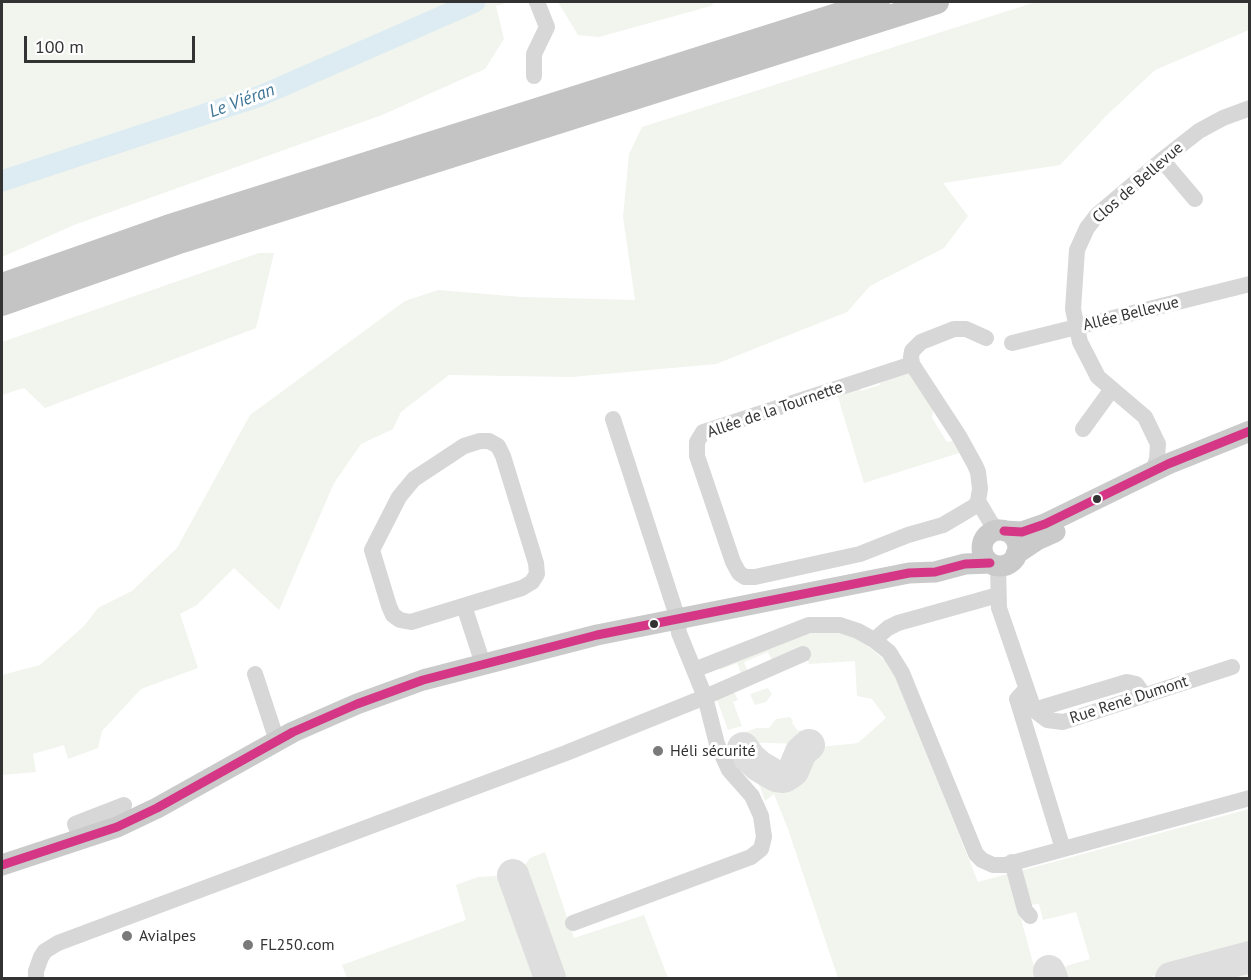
<!DOCTYPE html>
<html>
<head>
<meta charset="utf-8">
<style>
	body { margin:0 }
	#map { position:relative; width:1251px; height:980px; overflow:hidden; background:#fff; font-family:"PT Sans",sans-serif }
	canvas { display:block }
	.frame { position:absolute; inset:0; border:3px solid #333; pointer-events:none }
	.scale { position:absolute; left:24px; top:36px; width:171px; height:27px; box-sizing:border-box; border:3px solid #333; border-top:0; padding-left:8px; font-size:18px; line-height:21px; white-space:nowrap; color:#333; -webkit-text-stroke:4px #fff; paint-order:stroke }
</style>
</head>
<body>
<div id="map">
<canvas width="1251" height="980"></canvas>
<div class="frame"></div>
<div class="scale">100 m</div>
</div>
<script>
const g = document.querySelector('canvas').getContext('2d');
g.lineJoin = 'round';
function paint(path, color) { g.fillStyle = color; g.fill(path, 'evenodd'); }
const shape = rows => new Path2D(rows.map(r => 'M' + r).join(''));
function stroke(path, color, width, dash) { g.strokeStyle = color; g.lineWidth = width; g.lineCap = dash ? 'butt' : 'round'; g.setLineDash(dash || []); g.stroke(path); }
function write(font, color, halo, rows, align = 'center') {
  g.font = font + ' "PT Sans",sans-serif'; g.lineWidth = 6; g.setLineDash([]); g.textBaseline = 'middle'; g.strokeStyle = halo; g.fillStyle = color; for (const [text, x, y, turn = 0] of rows) {
    g.save(); g.translate(x, y); g.rotate((+turn || 0) * Math.PI / 180); g.textAlign = isNaN(turn) ? turn : align; if (halo) g.strokeText(text, 0, 0); g.fillText(text, 0, 0); g.restore();
  }
}
const green = shape([
	[2,2,509,2,496,6,504,39,485,69,382,115,74,225,2,257],
	[558,2,714,2,711,6,599,37,578,35],
	[1036,2,1249,2,1249,30,1155,70,1107,115,1060,165,943,183,968,216,944,248,870,286,847,312,716,364,572,377,449,375,401,412,393,429,361,444,334,483,279,610,234,568,197,605,180,614,198,668,141,689,102,731,98,748,68,759,64,745,33,754,36,772,2,775,2,675,40,665,84,626,98,608,132,591,177,548,250,415,405,301,438,290,521,297,635,300,623,217,629,154,642,127],
	[259,253,274,253,256,328,45,408,24,388,2,395,2,342],
	[909,373,933,409,932,418,947,442,953,441,959,453,864,483,837,394,858,385,861,391,880,385,880,383],
	[819,631,842,633,860,639,889,664,894,673,978,882,1011,873,1023,926,1036,974,1046,972,1048,978,838,978,788,829,774,794,765,801,760,787,752,774,738,759,750,764,774,782,782,783,791,781,797,776,811,748,858,743,886,718,872,699,857,696,855,661,809,664,804,650,773,663,768,652,744,662,749,674,742,676,737,663,720,670,719,668,807,634],
	[768,688,772,694,766,702,755,705,750,694],
	[733,690,738,700,733,702,742,726,728,730,716,697],
	[790,717,793,721,792,723,798,731,800,730,806,740,803,744,735,742,730,738,757,728,769,728,776,719],
	[760,752,768,754,769,762,783,766,786,757,788,757,789,763,784,769,776,770,758,759,756,755],
	[1249,809,1249,950,1146,978,1059,978,1056,969,1090,959,1076,912,1043,920,1039,904,1028,905,1020,871],
	[545,852,574,938,644,915,668,978,562,978,524,875,524,866,530,858],
	[496,876,509,889,542,978,347,978,342,965,466,920,456,885,478,877],
	[1249,963,1249,978,1192,978]
]);
const river = shape([
	[2,181,260,96,475,2]
]);
const taxiway = shape([
	[743,748,750,758,759,766,776,776,784,777,793,771,801,752,809,745],
	[513,875,550,978],
	[1049,971,1052,978],
	[1171,978,1250,957]
]);
const minor = shape([
	[534,76,534,54,547,27,537,2],
	[1162,160,1195,199],
	[1012,343,1250,284],
	[912,364,703,432,697,442,697,456,733,562,739,573,745,577,755,577,860,554,908,535,943,525,975,506,978,501,980,489,978,472,975,465,959,436,912,364,911,357,912,351,921,342,954,329,966,329,986,338],
	[1083,429,1112,389],
	[480,441,489,441,498,446,503,456,536,563,537,574,532,582,522,588,411,622,400,620,393,615,389,606,372,550,399,497,414,479,464,446,480,441],
	[1153,471,1157,459,1158,444,1145,417,1098,377,1080,342,1073,309,1077,250,1087,228,1098,214,1162,160,1199,131,1223,118,1250,108],
	[978,501,991,523,1000,531],
	[998,566,999,608,1034,710,1047,720,1063,722,1232,667],
	[464,606,483,664],
	[874,640,888,628,898,623,998,595],
	[694,670,809,625,840,625,858,631,874,640,889,652,902,673,976,854,982,860,993,865,1005,865,1250,798],
	[255,674,277,741],
	[1026,689,1017,699,1063,849],
	[1034,710,1127,682,1136,684,1144,695],
	[81,840,75,824,124,805],
	[1012,862,1025,910,1030,916],
	[573,923,751,857,761,849,764,837,761,816,752,796,729,770,717,744,705,697,679,633,676,613,613,419],
	[36,978,36,971,41,957,45,951,58,943,566,753,705,697,803,654]
]);
const major = shape([
	'982 548a18 18 0 1 1 36 0a18 18 0 1 1-36 0Z',
	[1004,531,1022,532,1045,524,1168,464,1250,431],
	[1016,554,1037,540,1055,532],
	[2,865,117,827,157,808,293,732,357,704,423,680,597,635,909,573,935,572,965,564,990,563]
]);
const highway = shape([
	[2,285,167,227,878,2],
	[2,304,182,241,937,2]
]);
const bus1 = shape([
	[1004,531,1022,532,1045,524,1168,464,1250,431],
	[2,865,117,827,157,808,293,732,357,704,423,680,597,635,909,573,935,572,965,564,990,563]
]);
const markers = [
	[1097,499,5,"#333"],
	[654,624,5,"#333"],
	[658,751,6,"#7a7a7a"],
	[127,936,6,"#7a7a7a"],
	[248,945,6,"#7a7a7a"]
];
const streetNames = [
	["Clos de Bellevue",1138,183,-41],
	["Allée Bellevue",1131,314,-14],
	["Allée de la Tournette",775,410,-19],
	["Rue René Dumont",1129,700,-18]
];
const poiNames = [
	["Héli sécurité",670,751],
	["Avialpes",139,936],
	["FL250.com",260,945]
];
const waterNames = [
	["Le Viéran",242,101,-20]
];
paint(green, '#f1f5ed');
stroke(river, '#ddebf3', 21);
stroke(taxiway, '#dedede', 32);
stroke(minor, '#d7d7d7', 16);
stroke(major, '#cacaca', 21);
stroke(highway, '#c4c4c4', 24);
stroke(bus1, '#d53685', 9);
for (const [x, y, r, color] of markers) { const dot = new Path2D(); dot.arc(x, y, r, 0, 2 * Math.PI); g.fillStyle = color; g.fill(dot); stroke(dot, '#fff', 2); }
write('16px', '#333', '#fff', streetNames);
write('16px', '#333', '#fff', poiNames, 'left');
write('italic 18px', '#3f7597', '#fff', waterNames);
</script>
</body>
</html>
